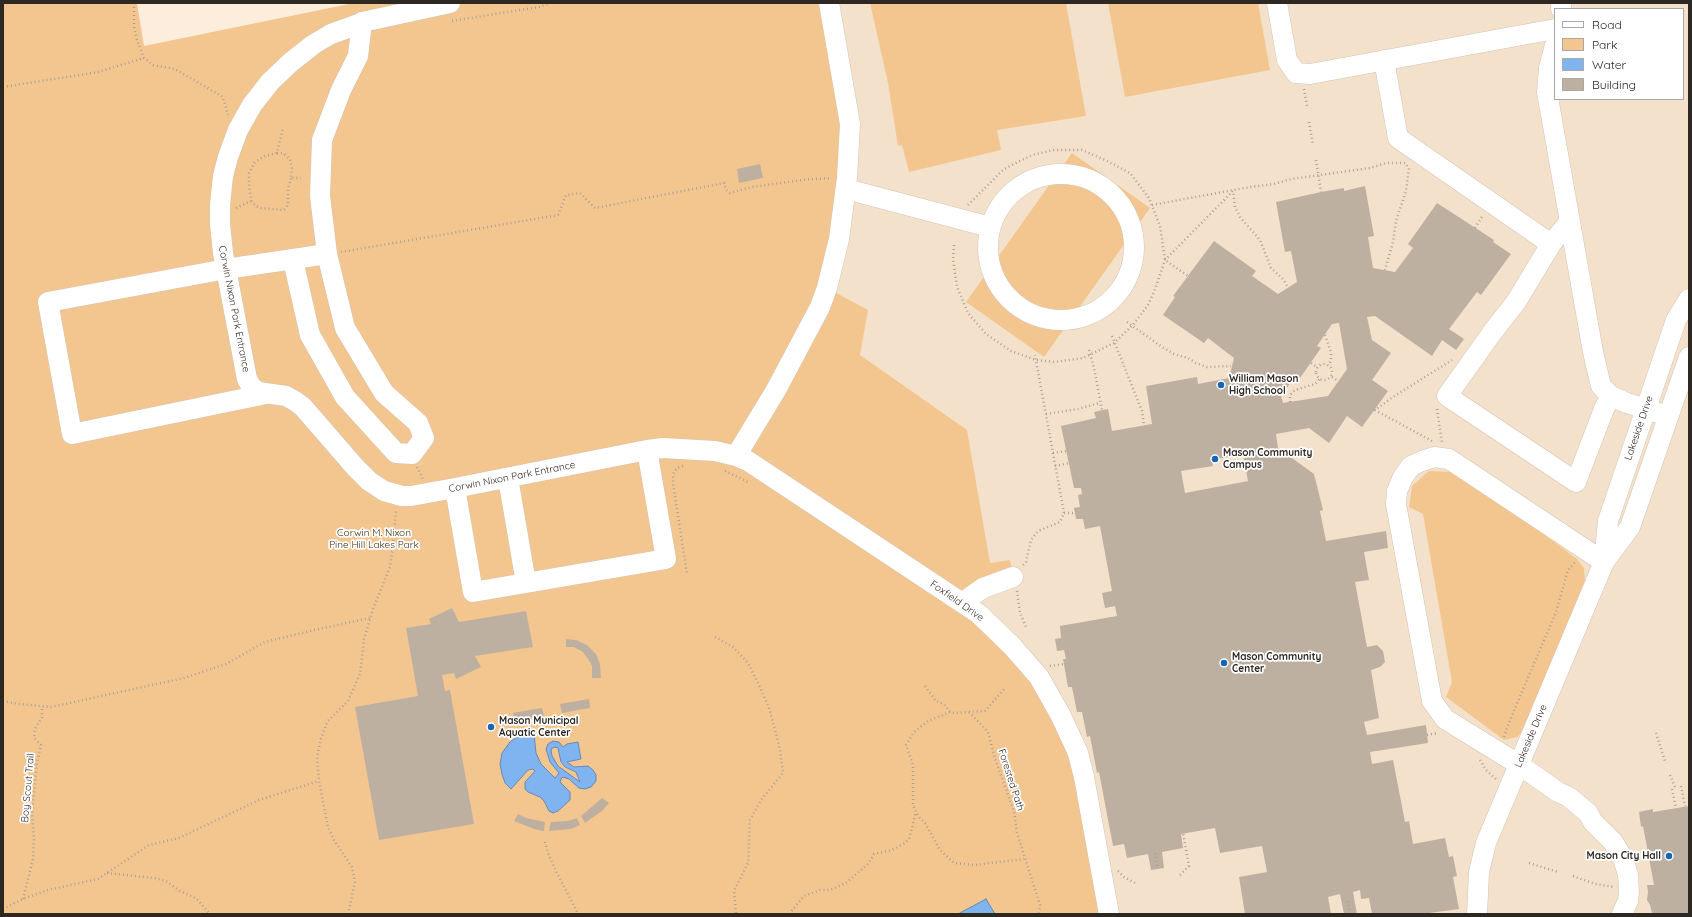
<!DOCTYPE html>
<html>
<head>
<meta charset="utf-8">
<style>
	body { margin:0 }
	#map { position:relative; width:1692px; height:917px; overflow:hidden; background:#fceddd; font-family:Quicksand,sans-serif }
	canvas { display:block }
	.frame { position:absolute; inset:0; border:4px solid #2e2822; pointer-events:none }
	.legend { position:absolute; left:1554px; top:8px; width:130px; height:92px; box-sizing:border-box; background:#fff; border:1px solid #aba9a7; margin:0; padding:5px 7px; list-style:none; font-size:12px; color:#2e2822 }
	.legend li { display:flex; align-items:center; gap:8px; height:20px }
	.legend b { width:20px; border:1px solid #aba9a7 }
</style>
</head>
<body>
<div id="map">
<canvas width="1692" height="917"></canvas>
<div class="frame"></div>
<ul class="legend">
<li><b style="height:5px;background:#fff"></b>Road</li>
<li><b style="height:11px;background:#f4c68f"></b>Park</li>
<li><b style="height:11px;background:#7fb4f1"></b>Water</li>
<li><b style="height:11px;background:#beb0a1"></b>Building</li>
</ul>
</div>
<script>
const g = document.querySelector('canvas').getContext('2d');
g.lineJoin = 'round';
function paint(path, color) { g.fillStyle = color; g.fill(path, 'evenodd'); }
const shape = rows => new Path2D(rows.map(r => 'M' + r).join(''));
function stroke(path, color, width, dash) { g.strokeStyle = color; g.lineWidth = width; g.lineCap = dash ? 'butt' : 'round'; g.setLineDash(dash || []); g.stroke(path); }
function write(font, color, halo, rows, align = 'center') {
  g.font = font + ' Quicksand,sans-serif'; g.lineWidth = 3.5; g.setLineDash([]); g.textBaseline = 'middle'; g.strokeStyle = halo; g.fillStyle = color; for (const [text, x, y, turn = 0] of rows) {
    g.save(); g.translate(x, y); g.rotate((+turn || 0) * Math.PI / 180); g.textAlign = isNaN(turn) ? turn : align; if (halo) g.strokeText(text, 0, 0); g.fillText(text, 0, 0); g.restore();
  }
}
const built = shape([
	[829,3,1689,3,1689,914,1109,914,776,390],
	[1555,9,1683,9,1683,99,1555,99]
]);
const green = shape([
	[3,3,137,3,144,46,354,3,829,3,850,124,827,288,868,310,860,355,967,430,990,563,1010,560,1013,577,962,603,1061,716,1109,914,3,914],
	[870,3,1066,3,1086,116,997,130,1001,150,909,172,902,145,898,146,888,83],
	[1108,3,1258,3,1270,70,1125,97],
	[1072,153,1150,208,1044,357,966,302],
	[1429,471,1453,472,1529,523,1577,559,1584,568,1585,581,1524,730,1517,737,1504,740,1446,697,1452,682,1423,514,1409,507,1412,486]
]);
const water = shape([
	[534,733,536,753,541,764,555,778,559,773,550,762,546,749,548,744,553,741,559,742,563,747,567,744,578,742,581,759,567,762,574,767,588,766,593,770,596,775,596,781,591,787,585,789,579,788,569,779,563,777,561,779,560,782,570,792,570,800,558,811,553,813,549,811,544,801,540,797,528,792,525,789,525,782,535,771,533,769,528,770,511,789,505,783,502,774,500,764,502,753,510,742,521,734,534,733],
	[555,747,558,748,561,762,565,767,576,772,580,782,558,766,552,756,551,749,555,747],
	[986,899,995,914,958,914,986,899]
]);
const building = shape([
	[760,164,763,178,739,183,737,169],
	[1365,186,1374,236,1368,237,1373,268,1395,272,1413,248,1408,244,1437,203,1494,240,1493,242,1511,254,1481,295,1477,292,1449,329,1464,339,1456,350,1442,340,1432,356,1375,316,1367,317,1372,340,1391,353,1372,380,1388,391,1362,427,1347,416,1329,443,1309,428,1276,434,1278,448,1314,474,1323,510,1320,511,1326,541,1386,531,1388,548,1364,552,1369,580,1355,582,1367,647,1377,645,1383,651,1385,662,1380,667,1371,670,1379,718,1364,722,1367,735,1426,725,1428,743,1370,752,1372,764,1393,760,1405,822,1409,821,1413,844,1445,838,1449,857,1453,856,1457,876,1453,877,1459,909,1422,914,1372,914,1369,898,1361,899,1360,890,1353,892,1357,914,1344,914,1340,894,1328,897,1331,914,1245,914,1239,877,1267,872,1262,846,1220,853,1215,828,1181,834,1183,848,1162,852,1164,868,1151,870,1148,854,1127,858,1124,844,1113,846,1099,772,1097,773,1090,736,1087,737,1082,712,1077,712,1072,687,1068,687,1063,659,1066,659,1064,650,1057,651,1055,639,1061,638,1060,626,1117,616,1115,606,1105,608,1102,593,1112,591,1100,526,1085,529,1083,519,1076,519,1074,508,1080,507,1078,495,1082,494,1081,488,1074,488,1061,426,1096,418,1094,412,1108,409,1112,431,1152,424,1146,386,1197,377,1198,384,1229,378,1234,358,1208,338,1204,343,1163,315,1175,297,1173,296,1214,241,1256,271,1252,276,1278,294,1297,282,1291,251,1285,252,1276,202,1321,192,1344,188,1344,191],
	[1339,323,1347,369,1328,396,1283,403,1281,396,1296,375,1300,378,1321,348,1317,346,1332,324],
	[1243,454,1248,481,1185,493,1181,471,1213,466,1212,460],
	[452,608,459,622,526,611,533,647,475,656,481,667,456,679,454,673,442,675,445,691,450,690,474,824,379,840,355,707,418,696,406,628,431,624,429,619],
	[566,639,576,640,587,645,596,654,600,664,601,678,592,678,592,666,588,659,583,652,574,647,566,647],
	[589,699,590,708,562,713,560,704],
	[542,708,544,717,515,722,513,713],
	[602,798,609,803,602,811,585,823,581,816],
	[1689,806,1689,914,1652,913,1650,905,1647,900,1648,892,1647,885,1654,885,1643,826,1641,827,1639,812,1653,809,1653,812],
	[518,814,526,818,545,822,544,831,534,829,514,821],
	[577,818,580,825,571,829,549,831,551,822,568,821]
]);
const path = shape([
	[134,3,134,26,137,40,144,58,153,65,175,69,223,97,228,115],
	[452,21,539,7,550,3],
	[3,87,98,72,144,58],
	[1304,89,1307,106],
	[1309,122,1313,145],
	[277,153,283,153,290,159,292,168,291,178,301,178],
	[1316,160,1321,192],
	[251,201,256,206,261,208,284,210,288,205,288,189,291,178],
	[968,205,1004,169,1032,155,1054,150,1082,150,1105,160,1130,173,1149,198,1160,226,1165,260,1188,276],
	[1152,205,1250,187,1274,184,1291,179,1370,168,1386,163,1405,163,1409,168,1406,191,1396,221,1393,242,1385,270],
	[236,208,251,201,249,184,249,173,255,162,265,156,277,153,283,128],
	[1475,228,1483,215],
	[954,245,953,259,957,287,968,313,986,334,1011,351,1036,360,1055,362,1083,358,1114,343,1133,325,1148,305,1154,292,1165,260,1233,191,1235,207,1240,217,1260,240,1271,268,1284,280,1288,288],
	[341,252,558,215,566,195,580,193,595,208,724,183,726,190,730,193,752,187,802,180,831,178],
	[1127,322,1162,347,1174,354,1188,358,1196,363,1207,367,1231,366],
	[1325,335,1331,352,1331,360,1329,365],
	[1112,336,1142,411,1144,425],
	[1089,350,1094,368,1102,410],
	[1311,363,1317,367],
	'1316 372a8 8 0 1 1 16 0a8 8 0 1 1-16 0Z',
	[1332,377,1338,381],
	[1290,402,1290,395,1295,390,1315,384,1320,379],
	[1437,409,1442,443],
	[1046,414,1078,409,1100,403],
	[1432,441,1375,410,1393,397,1452,360],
	[1053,453,1066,451],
	[683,466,677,468,673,474,673,483,687,574],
	[1055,466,1069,463],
	[417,467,423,479],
	[725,471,748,482],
	[1064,513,1075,513],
	[1023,565,1026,562,1031,540,1038,531,1060,522,1064,513,1035,355],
	[1017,591,1020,613,1027,629],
	[715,637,733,647,748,663,758,683,769,708,776,733,780,750,783,773,761,800,750,820,748,863,734,891,736,914],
	[1050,666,1064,664],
	[925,686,936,701,944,704,950,712,954,713,985,711,1005,688],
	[3,701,19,704,51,707,184,678,226,664,265,642,314,630,370,618],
	[950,712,928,721,914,732,906,745,913,765,913,805,918,816,925,823,940,850,954,863,974,865,1024,859],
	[969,712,988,732,995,759,1014,811,1017,833,1040,905,1039,914],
	[1656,733,1665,761],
	[1427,735,1437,733],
	[1504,737,1510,720,1556,612,1568,570,1576,561],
	[1480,760,1486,770,1496,779],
	[1670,775,1675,787],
	[1681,786,1685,806],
	[1672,789,1676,808],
	[545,842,548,853,555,869,578,914],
	[1155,853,1158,867],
	[1529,863,1558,872],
	[1118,871,1124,877,1135,883],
	[107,873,154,878,166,881,180,891,197,899,210,914],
	[1180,875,1189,866,1183,833],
	[1573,876,1595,884,1614,887],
	[23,899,33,859,34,838,32,815,37,762,41,745,34,738,35,729,42,717,42,706],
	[1348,901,1350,914],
	[3,909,23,899,48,890,98,879,149,845,179,838,259,800,319,781],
	[348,914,355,882,352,867,334,840,328,827,319,781,317,757,321,739,327,722,348,701,360,674,364,639,373,609,390,567,393,547,396,511],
	[789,914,804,896,820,890,830,890,846,883,868,864,874,854,892,850,905,843,909,839,916,812]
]);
const minor = shape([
	[450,3,367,21,331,34,314,44,291,62,270,82,252,105,238,130,228,157,223,176,220,205,220,224,223,253,247,379,251,386,258,392,286,396,295,401,303,407,355,467,369,481,384,491,402,496,411,496,455,488,647,450,663,448,715,451,736,456,748,461,979,614,1012,646,1039,677,1061,716,1078,753,1084,777,1109,914],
	[1277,3,1287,60,1296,73,1310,74,1555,29],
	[1561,3,1561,9],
	[1555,45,1549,68,1547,92,1593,352,1601,386,1611,396,1627,403,1668,416],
	[1384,60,1398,138,1551,244],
	'988 247a73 73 0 1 1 146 0a73 73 0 1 1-146 0Z',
	[846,189,990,227],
	[1570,221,1551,244,1516,302,1494,330,1447,396,1576,482,1604,409,1611,396],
	[293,260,310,335,345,397,396,453,412,454,424,438,418,423,384,393,345,328,327,254],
	[266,394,72,434,48,302,226,269,327,254,320,196,322,140,341,90,358,56,362,22],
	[736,456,776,390,820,307,827,288,839,239,847,178,850,124,829,3],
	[508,478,526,583],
	[455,488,473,592,666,559,647,450],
	[1604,562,1449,459,1434,457,1422,461,1411,466,1403,477,1397,491,1396,504,1432,701,1445,719,1518,764,1558,792,1569,797,1588,813,1593,822,1613,842,1623,858,1628,875,1629,892,1628,901,1622,914],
	[1604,562,1630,527,1689,357],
	[962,603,983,588,1013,577],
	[1477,914,1479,872,1486,843,1604,562,1608,521,1676,320,1689,299]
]);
const markers = [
	[1221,385,4,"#1765b4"],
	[1215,459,4,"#1765b4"],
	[1224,663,4,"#1765b4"],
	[491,727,4,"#1765b4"],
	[1669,856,4,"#1765b4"]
];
const streetNames = [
	["Corwin Nixon Park Entrance",234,309,79],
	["Lakeside Drive",1639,428,-71],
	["Corwin Nixon Park Entrance",512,477,-11],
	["Foxfield Drive",957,601,35],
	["Lakeside Drive",1531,736,-67],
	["Forested Path",1011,780,72],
	["Boy Scout Trail",28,788,-85]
];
const poiNames = [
	["William Mason",1229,379],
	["High School",1229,391],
	["Mason Community",1223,453],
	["Campus",1223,465],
	["Mason Community",1232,657],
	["Center",1232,669],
	["Mason Municipal",499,721],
	["Aquatic Center",499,733],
	["Mason City Hall",1661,856,"right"]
];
const parkNames = [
	["Corwin M. Nixon",374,533],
	["Pine Hill Lakes Park",374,545]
];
paint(built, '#f4e1cb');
paint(green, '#f4c68f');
paint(water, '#7fb4f1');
stroke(water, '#678ab3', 1);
paint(building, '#beb0a1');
stroke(minor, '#d2c4b5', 21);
stroke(path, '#ada195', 2.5, [1, 3]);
stroke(minor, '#fff', 20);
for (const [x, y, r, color] of markers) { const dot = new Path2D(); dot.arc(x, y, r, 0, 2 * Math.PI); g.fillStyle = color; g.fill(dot); stroke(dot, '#fff', 1.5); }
write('10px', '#2e2822', '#fff', streetNames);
write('bold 10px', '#2e2822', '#fff', poiNames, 'left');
write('10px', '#432c0f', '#fff', parkNames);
</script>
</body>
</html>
